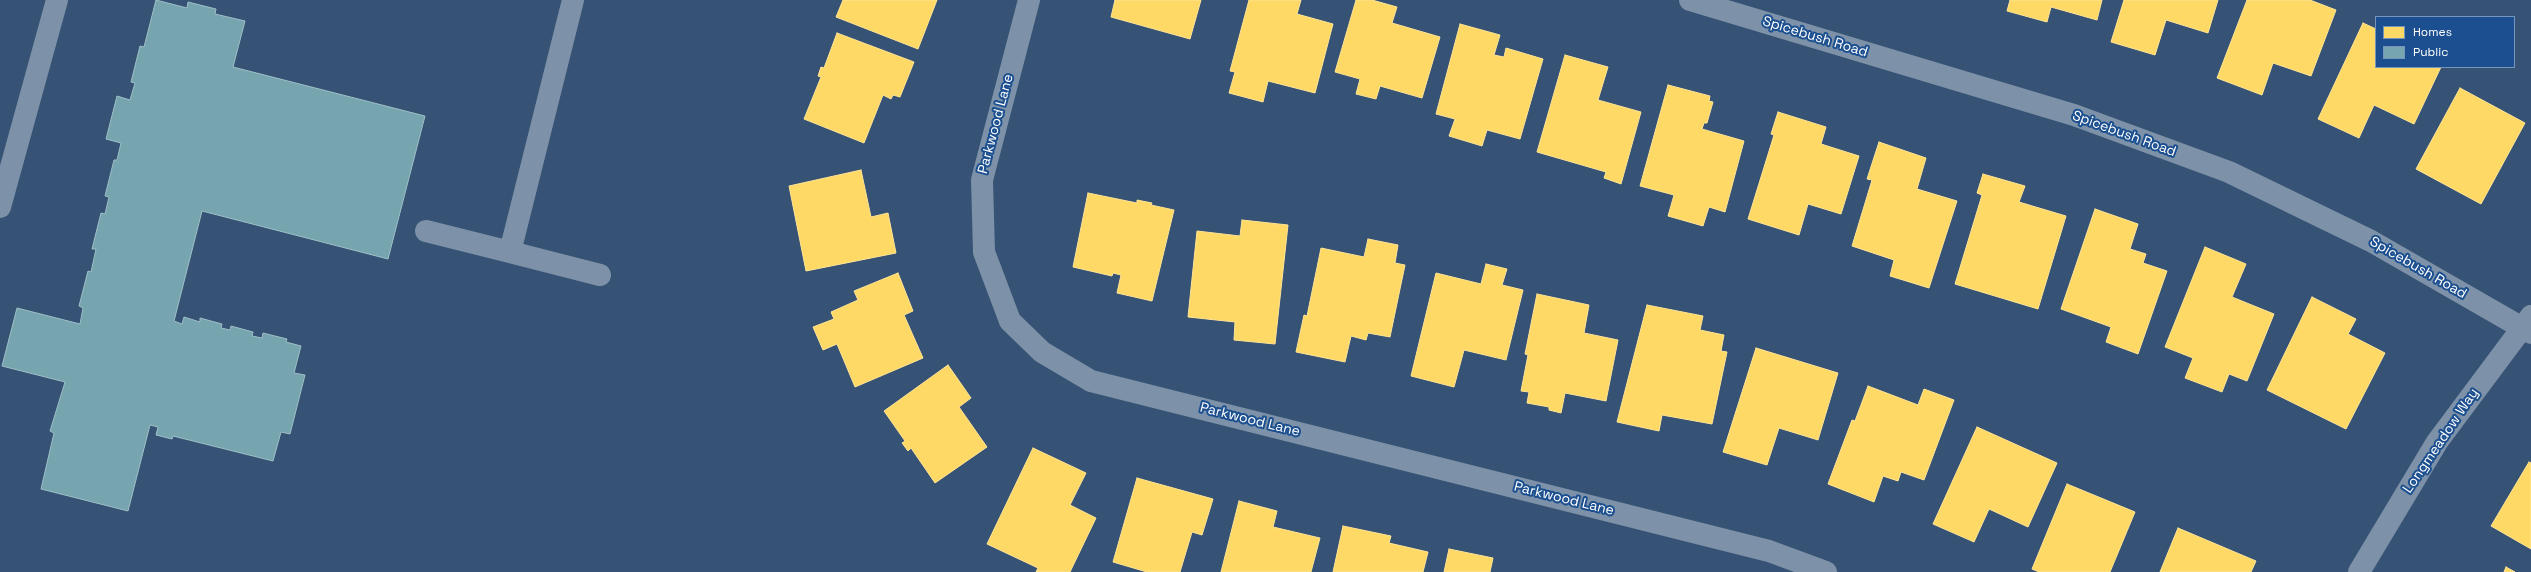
<!DOCTYPE html>
<html>
<head>
<meta charset="utf-8">
<style>
	body { margin:0 }
	#map { position:relative; width:2531px; height:572px; overflow:hidden; background:#365274; font-family:"Space Grotesk",sans-serif }
	canvas { display:block }
	.legend { position:absolute; left:2375px; top:16px; width:140px; height:52px; box-sizing:border-box; background:#1b4f8f; border:1px solid #7695bc; margin:0; padding:5px 7px; list-style:none; font-size:12px; color:#fff }
	.legend li { display:flex; align-items:center; gap:8px; height:20px }
	.legend b { width:20px; border:1px solid #7695bc }
</style>
</head>
<body>
<div id="map">
<canvas width="2531" height="572"></canvas>
<ul class="legend">
<li><b style="height:11px;background:#ffd966"></b>Homes</li>
<li><b style="height:11px;background:#76a5af"></b>Public</li>
</ul>
</div>
<script>
const g = document.querySelector('canvas').getContext('2d');
g.lineJoin = 'round';
function paint(path, color) { g.fillStyle = color; g.fill(path, 'evenodd'); }
const shape = rows => new Path2D(rows.map(r => 'M' + r).join(''));
function stroke(path, color, width, dash) { g.strokeStyle = color; g.lineWidth = width; g.lineCap = dash ? 'butt' : 'round'; g.setLineDash(dash || []); g.stroke(path); }
function write(font, color, halo, rows, align = 'center') {
  g.font = font + ' "Space Grotesk",sans-serif'; g.lineWidth = 4; g.setLineDash([]); g.textBaseline = 'middle'; g.strokeStyle = halo; g.fillStyle = color; for (const [text, x, y, turn = 0] of rows) {
    g.save(); g.translate(x, y); g.rotate((+turn || 0) * Math.PI / 180); g.textAlign = isNaN(turn) ? turn : align; if (halo) g.strokeText(text, 0, 0); g.fillText(text, 0, 0); g.restore();
  }
}
const homes = shape([
	[843,0,937,0,918,49,836,17,843,0],
	[1115,0,1201,0,1190,39,1111,17,1115,0],
	[1249,0,1301,0,1297,14,1333,24,1315,93,1268,81,1263,102,1229,93,1235,72,1230,71,1249,0],
	[1356,0,1372,0,1397,7,1392,23,1440,37,1422,98,1380,86,1376,99,1356,94,1360,79,1335,72,1356,0],
	[2010,0,2102,0,2097,20,2051,7,2047,22,2007,11,2010,0],
	[2124,0,2218,0,2208,33,2166,20,2155,55,2111,42,2124,0],
	[2247,0,2310,0,2336,10,2311,76,2273,63,2262,95,2217,78,2247,0],
	[2363,23,2376,29,2376,67,2441,67,2414,124,2374,105,2359,138,2318,119,2363,23],
	[1460,24,1500,35,1494,55,1504,57,1506,48,1543,59,1520,139,1487,130,1482,146,1449,136,1455,119,1436,114,1460,24],
	[837,33,914,62,900,97,893,95,891,99,883,95,864,143,804,119,821,77,818,76,821,67,824,68,837,33],
	[1565,55,1608,67,1598,100,1641,112,1621,184,1604,178,1606,172,1537,152,1565,55],
	[1668,85,1710,96,1709,101,1713,102,1707,123,1704,123,1702,129,1744,141,1725,212,1709,207,1703,226,1668,216,1674,195,1640,186,1668,85],
	[2460,88,2525,123,2481,204,2416,169,2460,88],
	[1778,112,1826,127,1821,144,1859,156,1841,214,1808,204,1799,235,1748,219,1774,135,1771,134,1778,112],
	[1879,142,1926,158,1917,189,1957,201,1929,288,1890,276,1894,260,1852,246,1872,180,1867,179,1879,142],
	[861,170,871,217,888,213,896,253,806,271,789,186,861,170],
	[1983,174,2025,186,2019,202,2066,216,2038,309,1955,284,1982,195,1977,193,1983,174],
	[1088,193,1137,203,1137,200,1152,203,1151,205,1174,210,1152,301,1117,293,1121,275,1113,273,1112,276,1073,267,1088,193],
	[2095,209,2138,224,2130,249,2146,254,2143,263,2167,271,2138,354,2106,342,2111,327,2061,309,2095,209],
	[1242,220,1288,225,1275,344,1234,340,1235,322,1188,317,1197,231,1240,236,1242,220],
	[1368,239,1398,245,1395,263,1405,265,1390,337,1368,333,1366,340,1351,336,1345,362,1296,352,1304,315,1307,316,1321,248,1364,257,1368,239],
	[2205,247,2246,264,2232,297,2274,314,2247,381,2229,374,2222,392,2185,378,2193,358,2165,347,2205,247],
	[1486,264,1507,269,1502,285,1523,290,1506,360,1464,350,1454,387,1411,376,1436,273,1481,284,1486,264],
	[898,273,913,311,904,315,923,358,855,387,837,344,823,350,813,327,834,319,831,312,858,300,854,291,898,273],
	[1537,294,1589,305,1584,333,1618,340,1606,401,1565,393,1561,413,1549,410,1549,407,1527,403,1529,392,1521,391,1528,355,1525,354,1537,294],
	[2312,297,2356,319,2348,334,2385,353,2346,429,2267,390,2312,297],
	[1647,305,1703,316,1700,330,1724,335,1721,351,1727,352,1712,424,1662,415,1659,431,1617,422,1647,305],
	[1756,348,1838,373,1818,440,1779,428,1767,465,1723,452,1756,348],
	[948,365,971,398,959,407,987,447,935,483,911,448,908,451,902,443,905,441,884,411,948,365],
	[1868,386,1918,405,1924,389,1954,400,1924,480,1901,472,1898,481,1883,476,1874,502,1828,484,1852,420,1855,421,1868,386],
	[1977,427,2057,463,2028,527,1989,509,1974,542,1933,524,1977,427],
	[1033,448,1086,473,1070,505,1096,518,1070,572,1036,572,1038,568,987,544,1033,448],
	[2529,462,2531,463,2531,549,2491,526,2529,462],
	[1137,478,1213,499,1202,535,1192,532,1180,572,1147,572,1113,562,1137,478],
	[2067,484,2135,512,2110,572,2039,572,2032,569,2067,484],
	[1239,501,1277,511,1273,527,1320,538,1311,572,1221,572,1239,501],
	[1343,526,1391,536,1389,543,1428,552,1423,572,1333,572,1343,526],
	[2178,528,2256,561,2251,572,2160,572,2178,528],
	[1449,549,1493,558,1490,572,1444,572,1449,549],
	[2506,567,2515,572,2504,572,2506,567]
]);
const public = shape([
	[156,0,187,8,188,2,216,9,215,14,245,21,233,67,425,116,388,259,202,211,174,321,182,324,184,317,200,322,200,318,222,324,221,328,230,330,231,326,253,332,252,336,262,338,263,333,287,339,286,342,301,346,294,373,305,375,290,434,281,432,273,461,173,436,172,439,156,435,158,427,150,425,128,511,41,489,54,433,50,431,65,382,2,366,17,308,80,324,83,308,79,306,88,271,91,272,96,249,92,249,101,213,105,214,109,197,105,196,114,160,117,160,121,143,106,139,117,96,130,100,135,83,131,82,140,46,144,47,156,0]
]);
const minor = shape([
	[1029,0,982,180,984,252,1010,321,1042,352,1091,381,1769,551,1826,572],
	[1690,0,2074,115,2229,172,2371,241,2531,333],
	[0,207,57,0],
	[426,231,510,252,573,0],
	[510,252,600,275],
	[2359,572,2437,442,2531,316]
]);
const streetNames = [
	["Spicebush Road",1815,37,17],
	["Parkwood Lane",996,124,-75],
	["Spicebush Road",2124,134,20],
	["Spicebush Road",2418,268,30],
	["Parkwood Lane",1250,420,14],
	["Longmeadow Way",2441,441,-56],
	["Parkwood Lane",1564,499,14]
];
paint(homes, '#ffd966');
stroke(homes, '#ffe494', 1);
paint(public, '#76a5af');
stroke(public, '#9fc0c7', 1);
stroke(minor, '#7d92a8', 22);
write('14px', '#fff', '#1b4f8f', streetNames);
</script>
</body>
</html>
